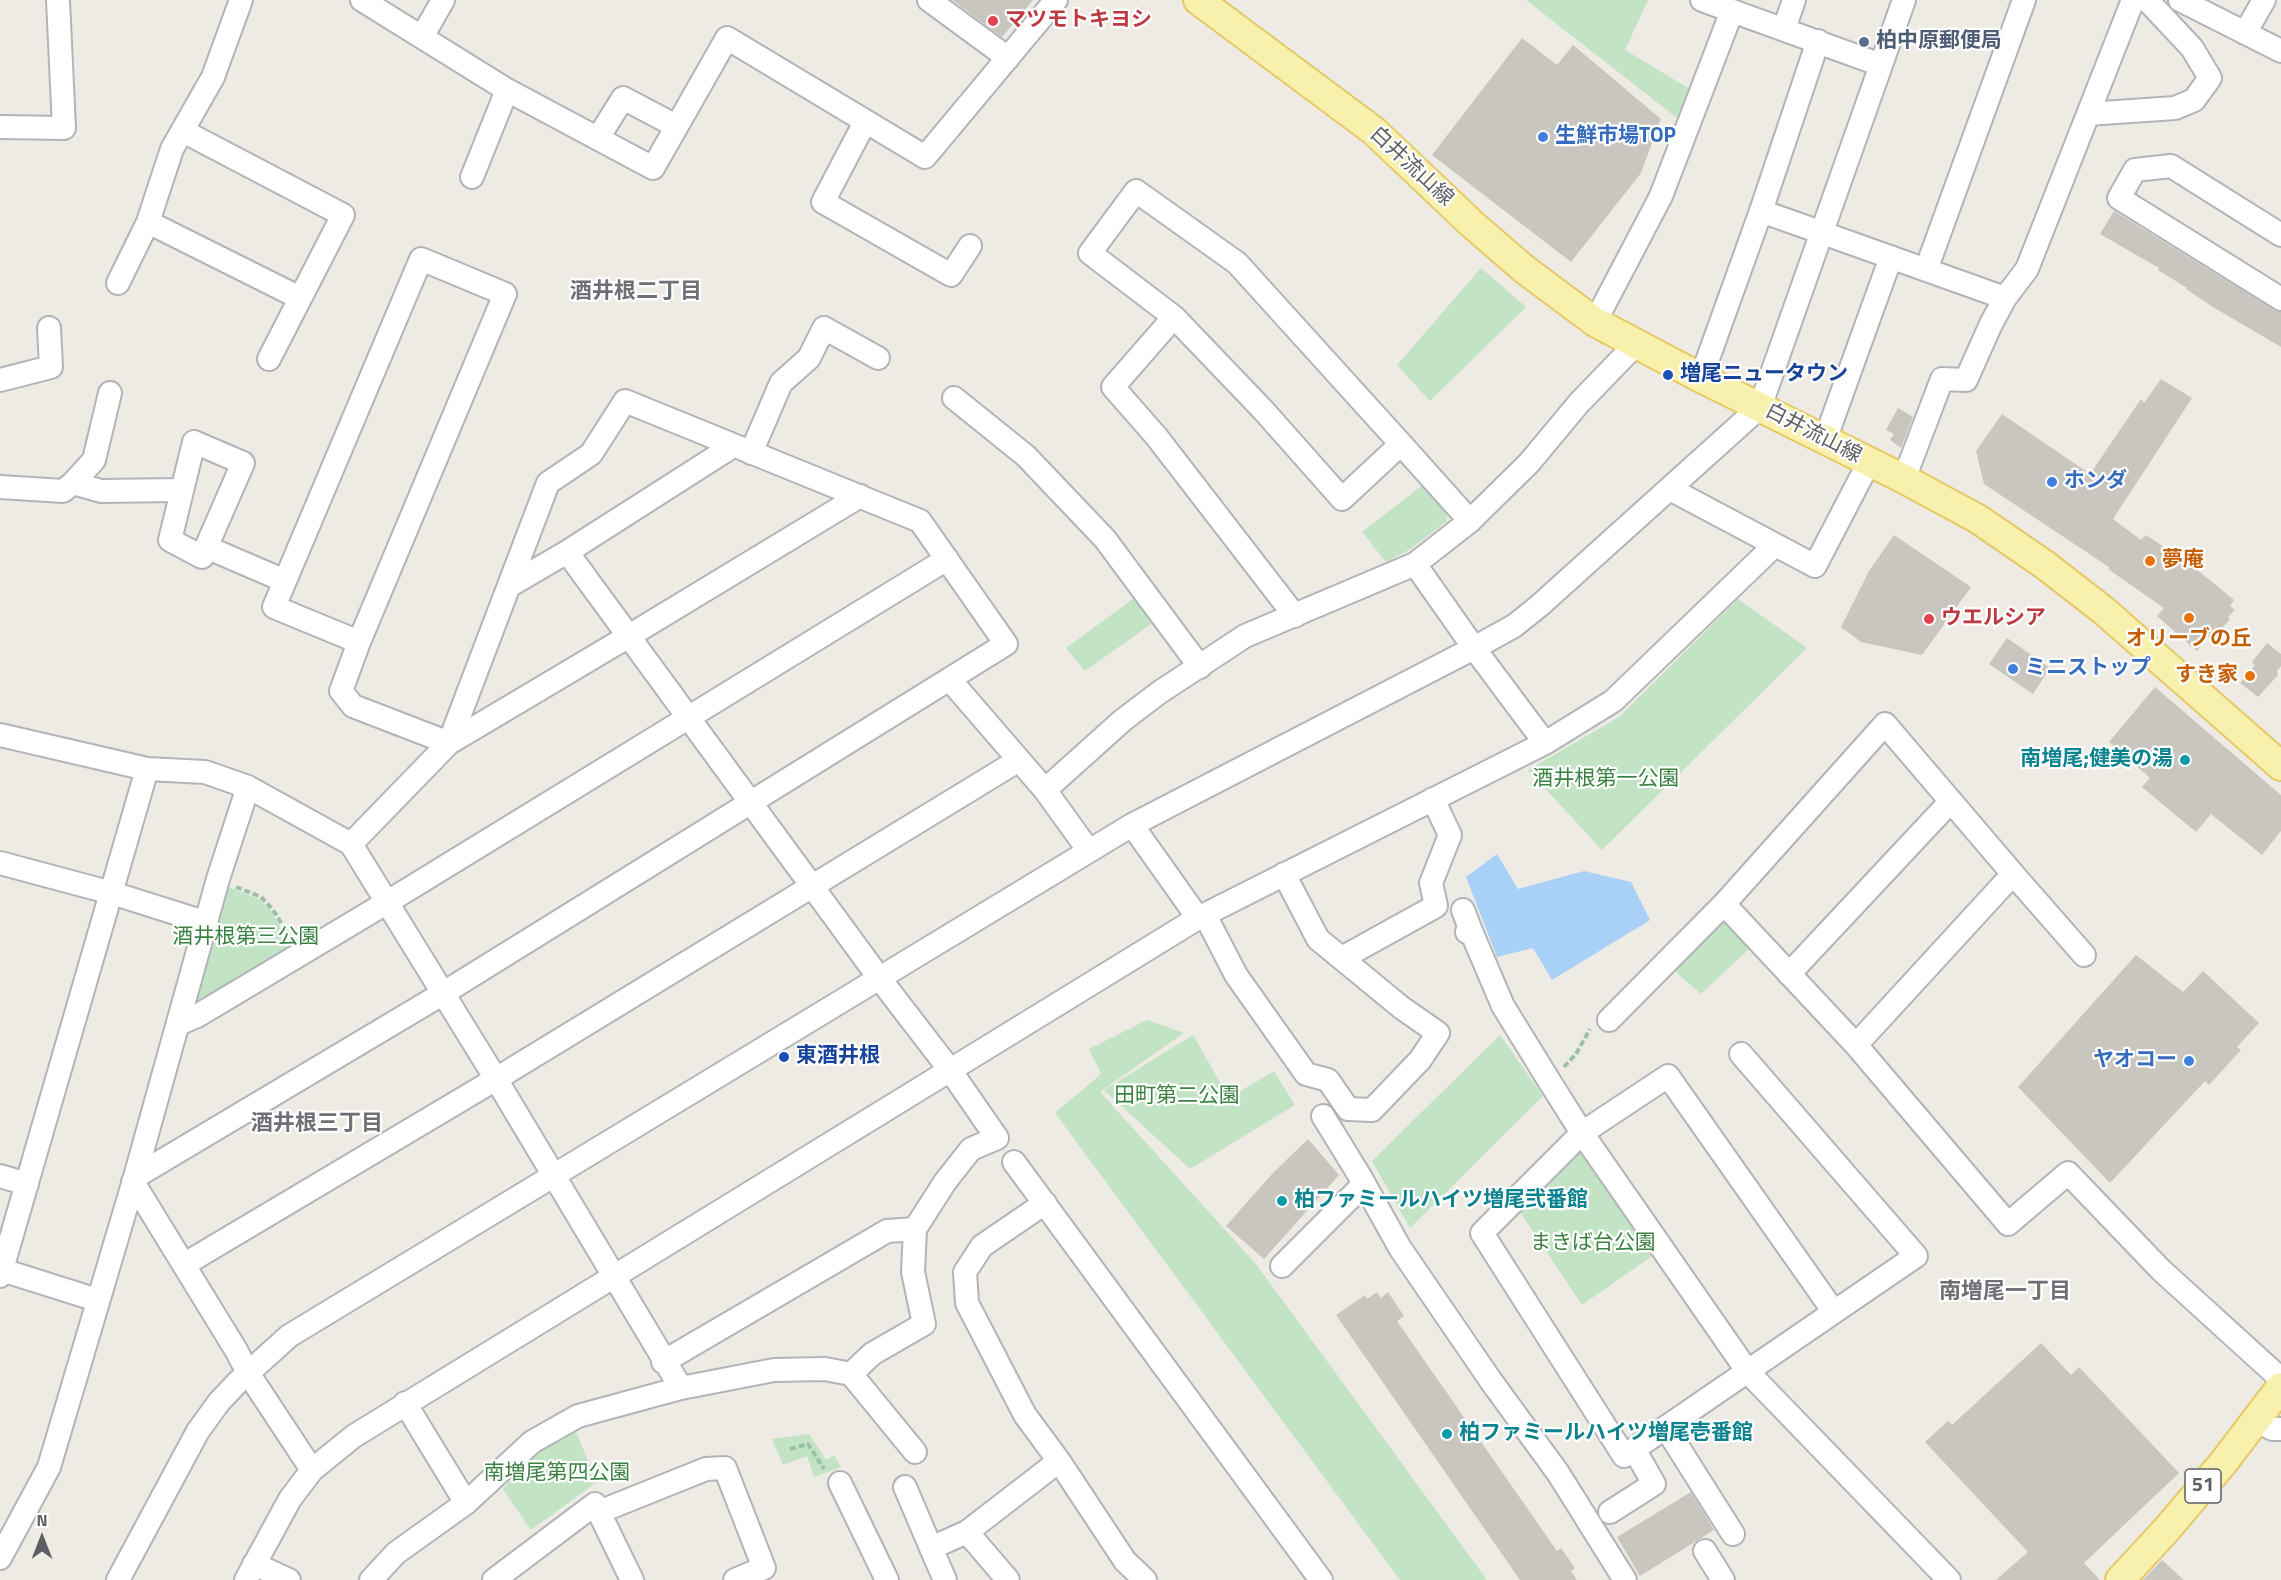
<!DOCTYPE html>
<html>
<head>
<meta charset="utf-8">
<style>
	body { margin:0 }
	#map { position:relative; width:2281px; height:1580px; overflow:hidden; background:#edebe4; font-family:"Titillium Web",sans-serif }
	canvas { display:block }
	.north { position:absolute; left:12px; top:1508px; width:60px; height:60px; -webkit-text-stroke:4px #fff; paint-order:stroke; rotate:0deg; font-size:16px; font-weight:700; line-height:24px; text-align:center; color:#5c5f63 }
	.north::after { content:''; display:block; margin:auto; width:21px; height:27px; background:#5c5f63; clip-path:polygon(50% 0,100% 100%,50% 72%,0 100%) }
</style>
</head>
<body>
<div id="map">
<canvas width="2281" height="1580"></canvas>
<div class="north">N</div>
</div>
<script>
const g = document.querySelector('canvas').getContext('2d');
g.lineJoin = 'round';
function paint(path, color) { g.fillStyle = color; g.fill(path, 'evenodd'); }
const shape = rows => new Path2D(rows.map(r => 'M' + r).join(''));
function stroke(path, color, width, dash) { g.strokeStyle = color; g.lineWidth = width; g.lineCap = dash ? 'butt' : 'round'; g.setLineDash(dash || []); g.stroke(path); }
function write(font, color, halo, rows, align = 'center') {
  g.font = font + ' "Titillium Web","Noto Sans JP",sans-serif'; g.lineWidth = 4.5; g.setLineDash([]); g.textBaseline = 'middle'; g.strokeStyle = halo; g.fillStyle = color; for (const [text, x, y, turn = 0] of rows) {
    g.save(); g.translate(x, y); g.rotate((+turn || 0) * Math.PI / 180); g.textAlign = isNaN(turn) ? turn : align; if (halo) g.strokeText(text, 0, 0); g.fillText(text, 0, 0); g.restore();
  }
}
const green = shape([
	[1526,0,1648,0,1625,50,1693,91,1687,108,1681,109,1677,118],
	[1481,268,1526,307,1430,401,1397,365],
	[1424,484,1447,510,1447,521,1409,550,1386,562,1362,532],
	[1137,596,1154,622,1085,671,1066,648],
	[1738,599,1807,648,1602,850,1528,770,1619,717],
	[224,885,260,900,271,911,293,950,197,1009,190,1003],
	[1717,920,1727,921,1751,947,1701,994,1671,968],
	[1147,1020,1184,1033,1100,1092,1256,1264,1487,1580,1400,1580,1055,1113,1101,1074,1089,1049],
	[1193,1035,1229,1098,1274,1071,1295,1105,1190,1169,1104,1090],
	[1500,1035,1543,1096,1410,1228,1372,1161],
	[1574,1153,1583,1153,1652,1256,1582,1305,1518,1209],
	[576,1432,597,1482,531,1530,503,1489,539,1450],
	[809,1434,826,1460,834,1455,841,1467,814,1477,807,1456,783,1465,772,1439]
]);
const water = shape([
	[1497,854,1518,889,1584,871,1631,882,1650,920,1552,980,1533,948,1497,957,1466,877]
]);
const building = shape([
	[952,0,1033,0,1002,37],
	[1522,38,1557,65,1573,45,1661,119,1641,173,1571,262,1432,155],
	[2114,211,2274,310,2281,312,2281,347,2213,307,2186,289,2187,288,2158,270,2159,268,2100,234],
	[2161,379,2192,398,2113,519,2141,540,2146,535,2195,568,2234,600,2230,606,2235,610,2228,617,2230,619,2213,639,2209,636,2197,651,2157,616,2164,608,2108,569,2109,567,1984,484,1976,451,2002,414,2090,474,2141,399,2144,403],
	[1898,408,1913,417,1901,448,1890,440,1894,434,1886,430],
	[1894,535,1971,587,1922,655,1861,642,1841,627,1869,571],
	[2007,638,2050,668,2033,694,1989,664],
	[2267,643,2281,654,2281,666,2277,671,2278,675,2258,697,2240,683,2255,665,2252,662],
	[2155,687,2281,795,2281,831,2262,855,2211,814,2196,832,2142,787,2150,778,2109,742],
	[2136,955,2183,992,2203,971,2259,1023,2237,1047,2241,1050,2209,1085,2205,1081,2110,1183,2018,1087],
	[1308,1139,1339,1175,1264,1259,1226,1226,1272,1174],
	[1377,1292,1381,1298,1388,1292,1404,1316,1397,1321,1557,1551,1561,1548,1575,1568,1571,1571,1577,1580,1520,1580,1336,1315,1365,1295,1367,1299],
	[2041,1343,2071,1375,2079,1367,2179,1473,2084,1563,2100,1580,1996,1580,2028,1552,1925,1442,1948,1421,1952,1425],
	[1691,1492,1714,1530,1640,1576,1617,1537],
	[2162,1560,2184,1580,2143,1580]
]);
const path = shape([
	[236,887,261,897,273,910,290,937],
	[1564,1067,1576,1054,1590,1029],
	[790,1449,808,1444,824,1469]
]);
const minor = shape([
	[362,0,507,90,653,168,727,38,925,157,1056,0],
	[929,0,1008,58],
	[1702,0,1881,65],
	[2180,0,2281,51],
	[1784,29,1794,0],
	[2245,33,2264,0],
	[422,37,443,0],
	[2088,114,2175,108,2194,100,2210,78,2192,48,2147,0],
	[865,122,823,202,951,275,970,246],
	[0,127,64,128,58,0],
	[183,131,343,215,269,359],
	[598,138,623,98,676,126],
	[472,177,507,90],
	[1761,211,2005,298],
	[148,222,300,298],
	[2281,235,2171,166,2135,170,2119,198,2281,299],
	[1926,270,2024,0],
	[118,283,148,222,172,149,213,77,241,0],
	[1174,317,1113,387,1156,436,1295,616],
	[1595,322,1661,196,1732,11],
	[1701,378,1761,211,1818,41],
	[0,380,51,367,49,328],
	[954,398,1026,456,1105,539,1200,667],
	[1825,440,1891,257],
	[194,442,243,463,202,557,170,540,194,442],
	[1401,444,1342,499,1264,411,1174,317,1090,253,1136,191,1237,263,1401,444,1470,521],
	[751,453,781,383,809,358,824,328,878,358],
	[1904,479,1942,379,1966,380,1991,324,2005,298,2027,269,2133,0],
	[73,483,94,460,110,393],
	[0,487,63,491,73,483,101,491,181,490],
	[1670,489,1815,566,1869,462],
	[206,547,285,581],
	[567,552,880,979,950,1070,997,1138,971,1149,945,1182,915,1229,887,1231,663,1362],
	[1415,564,1474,648,1545,743],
	[509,586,567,552,733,446],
	[359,642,274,607,421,259,505,294,359,642,341,691,353,706,449,743,629,636,860,496],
	[950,680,1045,790,1089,851],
	[0,735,147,769,205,772,248,787,351,844,496,1079,681,1388],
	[1045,790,1123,720,1160,692,1245,636,1415,564,1470,521,1529,463,1579,403,1636,344],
	[1132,825,1198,918],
	[0,863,112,893,207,923],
	[2013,874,2084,955],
	[1724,904,1856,1045,2008,1224,2068,1173,2161,1270,2281,1379],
	[1463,910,1471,931,1467,932],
	[1205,915,1236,975,1306,1074,1328,1080,1348,1109,1372,1110,1420,1060,1438,1033,1402,1008,1318,939,1284,874],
	[1471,931,1503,1006,1548,1079,1582,1133,1748,1372,1949,1580],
	[1342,958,1436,906,1431,883,1450,835,1433,799],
	[1789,974,1951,801],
	[1609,1020,1724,904,1885,724,2013,874,1856,1045],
	[178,1024,197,1016,386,903,947,559],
	[1741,1054,1916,1256,1834,1312],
	[1668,1076,1834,1312,1624,1456,1482,1233,1582,1133,1668,1076],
	[1323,1116,1361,1178,1400,1248,1491,1381,1558,1473,1625,1580],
	[1014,1162,1321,1580],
	[0,1176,27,1184],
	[135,1177,442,994,1006,644,920,521,625,401,591,454,548,483,449,743,351,844],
	[133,1182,236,1350,248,1373,312,1470],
	[1045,1203,982,1246,965,1272,967,1303,1025,1415,1059,1461,1125,1561,1145,1580],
	[185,1264,496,1079,1019,760],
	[1282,1266,1364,1184],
	[2,1270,97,1300],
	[0,1276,147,769],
	[851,1374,872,1354,924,1324,913,1272,915,1229],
	[405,1403,466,1503],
	[2256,1420,2272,1429,2281,1429],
	[1666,1428,1733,1534],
	[840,1483,887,1580],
	[905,1487,931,1548],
	[599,1512,706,1469,725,1468,764,1568,735,1580],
	[1610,1512,1654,1484,1634,1449],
	[967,1532,1008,1580],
	[1705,1551,1723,1580],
	[0,1558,49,1467,135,1177,218,879,248,787],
	[254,1564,289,1580],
	[118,1580,198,1431,219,1402,237,1383,289,1336,1132,825,1474,648,1514,626,1539,606,1760,407,1904,0],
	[246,1580,290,1499,312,1470,354,1436,1198,918,1545,743,1613,701,1775,545],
	[371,1580,396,1553,466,1503,532,1442,578,1416,681,1388,774,1370,825,1369,851,1374,915,1452],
	[494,1580,595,1504,632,1580],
	[945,1580,931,1548,967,1532,1059,1461]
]);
const major = shape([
	[1198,0,1374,131,1472,224,1524,269,1595,322,1701,378,1904,479,1978,519,2045,565,2103,610,2281,766],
	[2120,1580,2167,1529,2223,1463,2281,1387]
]);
const markers = [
	[993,21,6,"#e0444e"],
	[1864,42,6,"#5c6f8a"],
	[1543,137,6,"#3f7fe0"],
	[1668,375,6,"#1a4fb4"],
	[2052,482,6,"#3f7fe0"],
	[2150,561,6,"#e8710a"],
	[2189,618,6,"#e8710a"],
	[1929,619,6,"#e0444e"],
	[2013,669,6,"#3f7fe0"],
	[2250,676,6,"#e8710a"],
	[2185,760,6,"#0f9aa8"],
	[784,1057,6,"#1a4fb4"],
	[2189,1061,6,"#3f7fe0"],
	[1282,1201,6,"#0f9aa8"],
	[1447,1434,6,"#0f9aa8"]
];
const shields = [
	[2203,1486,36]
];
const shieldNames = [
	["51",2203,1486]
];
const healthNames = [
	["マツモトキヨシ",1005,21],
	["ウエルシア",1941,619]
];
const serviceNames = [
	["柏中原郵便局",1876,42]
];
const shopNames = [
	["生鮮市場TOP",1555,137],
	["ホンダ",2064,482],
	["ミニストップ",2025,669],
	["ヤオコー",2177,1061,"right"]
];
const streetNames = [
	["白井流山線",1411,167,43],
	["白井流山線",1813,434,27]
];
const transitNames = [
	["増尾ニュータウン",1680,375],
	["東酒井根",796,1057]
];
const foodNames = [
	["夢庵",2162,561],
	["オリーブの丘",2189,640,"center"],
	["すき家",2238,676,"right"]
];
const cultureNames = [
	["南増尾;健美の湯",2173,760,"right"],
	["柏ファミールハイツ増尾弐番館",1294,1201],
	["柏ファミールハイツ増尾壱番館",1459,1434]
];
const parkNames = [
	["酒井根第一公園",1606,780],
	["酒井根第三公園",246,938],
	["田町第二公園",1177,1097],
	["まきば台公園",1593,1244],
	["南増尾第四公園",557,1474]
];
const neighbourhoodNames = [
	["酒井根二丁目",636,293],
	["酒井根三丁目",317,1125],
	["南増尾一丁目",2005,1293]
];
paint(green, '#c2e3c4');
paint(water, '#a9d1f8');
paint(building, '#c9c6c0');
stroke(minor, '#b1b4b8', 26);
stroke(major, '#e6c964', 32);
stroke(path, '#9ac1a8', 4, [6, 3]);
stroke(minor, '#fff', 22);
stroke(major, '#f8f1ad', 28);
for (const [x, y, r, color] of markers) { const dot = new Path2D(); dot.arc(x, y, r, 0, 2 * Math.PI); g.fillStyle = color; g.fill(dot); stroke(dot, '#fff', 2); }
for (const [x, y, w] of shields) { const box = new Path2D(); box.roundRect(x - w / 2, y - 17, w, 34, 4.5); g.fillStyle = '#fff'; g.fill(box); stroke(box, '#5c5f63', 1.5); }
write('bold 20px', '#5c5f63', null, shieldNames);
write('bold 21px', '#be3a42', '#fff', healthNames, 'left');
write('bold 21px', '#4e5e75', '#fff', serviceNames, 'left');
write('bold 21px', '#366cbe', '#fff', shopNames, 'left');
write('21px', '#5c5f63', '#fff', streetNames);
write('bold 21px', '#164399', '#fff', transitNames, 'left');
write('bold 21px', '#c56008', '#fff', foodNames, 'left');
write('bold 21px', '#0d838f', '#fff', cultureNames, 'left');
write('21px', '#3c8243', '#fff', parkNames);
write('bold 22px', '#6d7075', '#fff', neighbourhoodNames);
</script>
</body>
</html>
